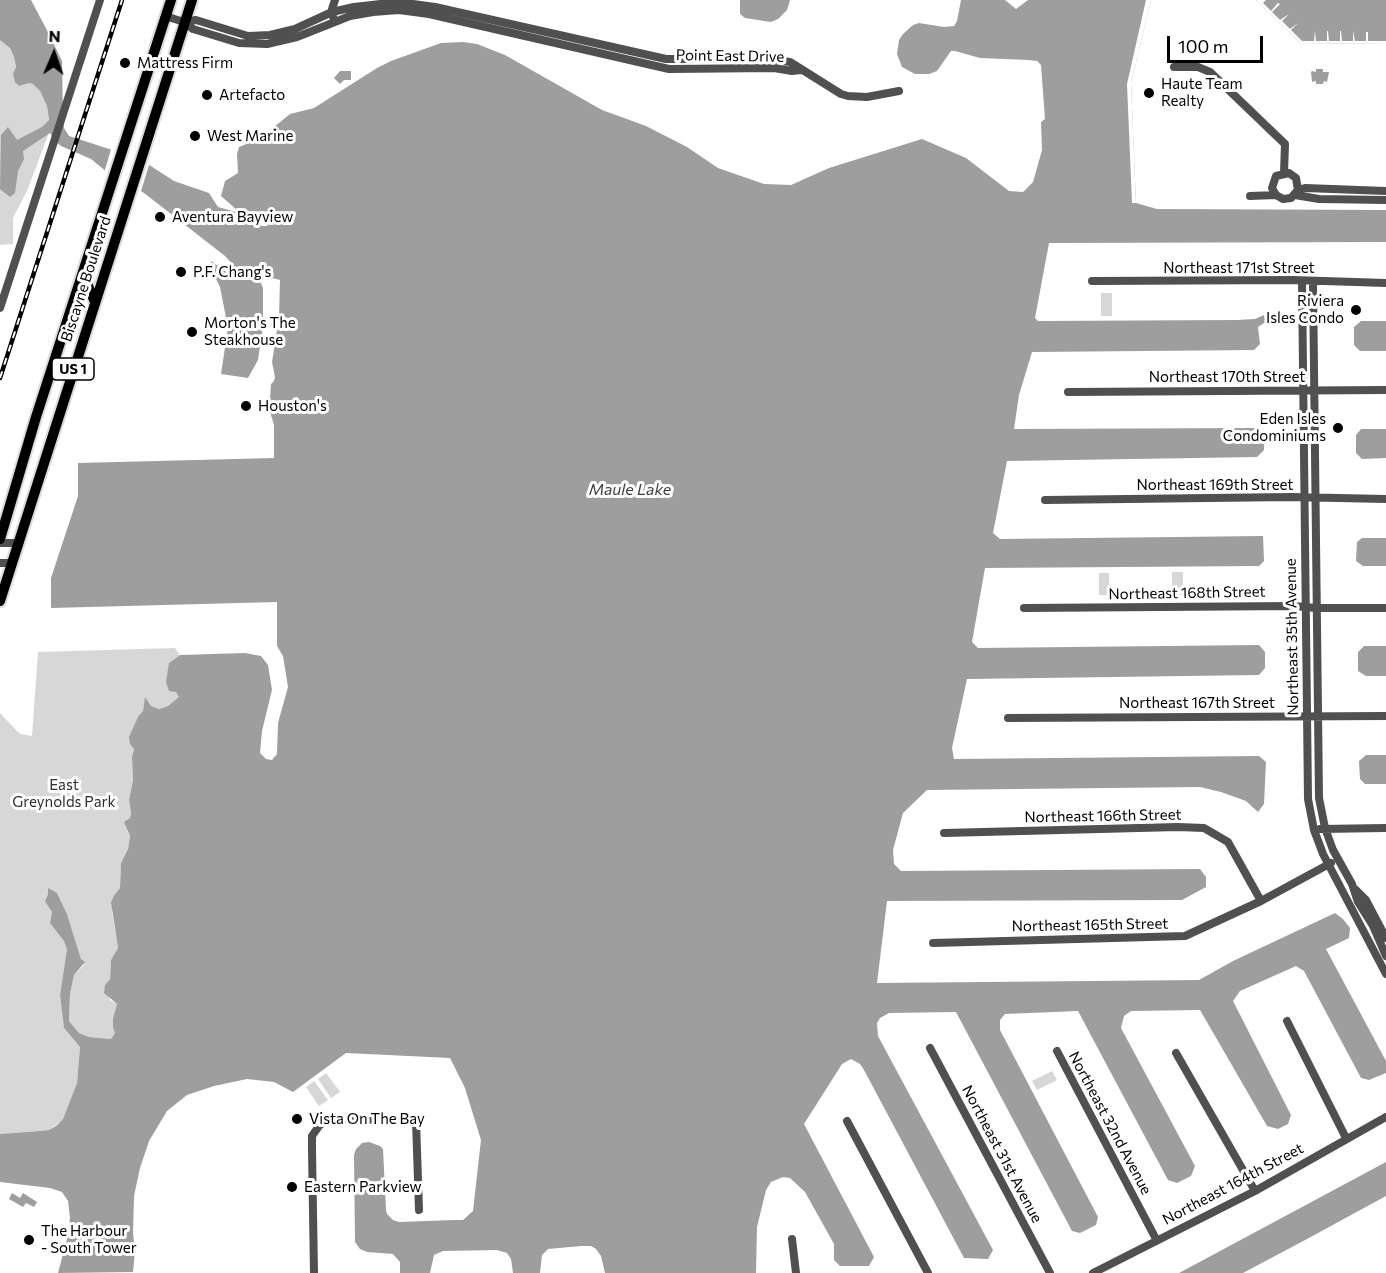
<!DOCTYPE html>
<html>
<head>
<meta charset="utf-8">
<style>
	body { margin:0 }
	#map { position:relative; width:1386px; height:1273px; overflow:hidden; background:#fff; font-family:Commissioner,sans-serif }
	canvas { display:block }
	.north { position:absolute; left:24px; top:24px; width:60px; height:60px; -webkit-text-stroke:4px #fff; paint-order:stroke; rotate:2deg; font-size:16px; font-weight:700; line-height:24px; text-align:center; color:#000 }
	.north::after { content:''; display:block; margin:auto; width:21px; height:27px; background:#000; clip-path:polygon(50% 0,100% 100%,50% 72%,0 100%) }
	.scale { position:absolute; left:1167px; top:36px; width:96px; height:27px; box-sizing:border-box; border:3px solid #000; border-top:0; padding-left:8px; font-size:18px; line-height:21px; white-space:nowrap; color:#000; -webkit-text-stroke:4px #fff; paint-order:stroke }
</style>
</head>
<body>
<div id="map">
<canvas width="1386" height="1273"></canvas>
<div class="north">N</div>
<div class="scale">100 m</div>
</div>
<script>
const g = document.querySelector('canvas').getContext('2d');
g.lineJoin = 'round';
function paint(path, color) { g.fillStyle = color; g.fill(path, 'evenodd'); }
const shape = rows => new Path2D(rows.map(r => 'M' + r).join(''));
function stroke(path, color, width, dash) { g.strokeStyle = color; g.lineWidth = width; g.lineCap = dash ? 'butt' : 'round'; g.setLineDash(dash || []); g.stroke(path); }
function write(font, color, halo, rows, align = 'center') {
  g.font = font + ' Commissioner,sans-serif'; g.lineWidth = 6; g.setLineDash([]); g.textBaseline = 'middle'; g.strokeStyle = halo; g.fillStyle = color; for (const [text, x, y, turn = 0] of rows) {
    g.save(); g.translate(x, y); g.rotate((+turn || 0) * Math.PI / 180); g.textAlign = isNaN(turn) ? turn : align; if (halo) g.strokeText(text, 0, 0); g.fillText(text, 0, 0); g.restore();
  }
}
const green = shape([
	[0,37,10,48,14,57,19,86,29,83,33,84,40,91,47,106,50,130,27,191,13,218,13,244,0,245],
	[1101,293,1112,293,1112,316,1101,316],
	[1172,572,1183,572,1183,595,1172,595],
	[1099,573,1109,573,1109,595,1099,595],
	[175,648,180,655,169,663,176,692,180,697,168,706,158,709,151,706,145,698,143,711,132,757,133,780,129,800,131,813,127,831,130,836,128,849,121,863,120,888,115,894,112,913,118,948,111,960,110,979,105,985,110,1000,117,1004,113,1018,115,1033,111,1039,89,1037,79,1033,69,1021,70,994,74,975,84,965,81,959,67,914,57,893,48,894,46,897,52,912,50,923,65,941,67,949,60,995,64,1028,80,1047,77,1083,63,1119,56,1125,49,1130,40,1131,0,1134,0,713,20,734,32,736,38,652],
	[1052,1071,1057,1080,1037,1090,1032,1081],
	[326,1073,340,1092,331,1098,318,1079],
	[314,1081,328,1100,319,1106,306,1087]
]);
const water = shape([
	[0,0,31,0,50,36,62,61,63,118,64,128,69,136,140,159,174,181,209,193,218,207,236,212,262,226,267,226,270,222,260,213,237,210,221,196,225,181,238,173,237,154,239,147,259,139,290,114,314,108,377,68,391,61,441,43,463,42,477,44,505,55,602,110,646,126,687,147,718,168,764,184,791,185,829,168,922,139,966,158,1009,191,1023,192,1033,182,1042,150,1041,122,1045,119,1041,65,1037,61,1028,60,980,58,955,51,951,51,937,71,929,74,915,74,902,67,897,54,899,40,903,34,913,25,919,23,944,27,954,26,957,21,961,0,1005,0,1016,9,1028,0,1151,0,1131,83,1136,203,1157,209,1386,210,1386,242,1049,243,1035,318,1038,321,1237,320,1255,319,1264,315,1267,321,1258,327,1260,344,1254,350,1032,352,1019,395,1014,429,1255,428,1264,435,1264,450,1257,457,1007,461,993,533,1000,539,1263,536,1264,561,1259,566,985,568,972,642,978,648,1259,645,1265,652,1265,668,1259,675,967,679,952,748,954,759,1259,756,1266,762,1264,804,1258,812,1246,801,1221,792,1200,787,927,790,903,813,893,850,894,864,901,871,1200,869,1206,877,1206,887,1182,900,887,901,877,983,1199,980,1233,961,1335,913,1343,919,1350,928,1349,938,1326,949,1386,1061,1386,1073,1369,1080,1361,1078,1304,971,1296,966,1240,991,1233,1001,1291,1115,1288,1124,1278,1129,1267,1126,1200,1010,1131,1011,1124,1016,1121,1028,1195,1166,1191,1176,1177,1183,1168,1180,1078,1011,1005,1014,1000,1020,1000,1030,1098,1217,1096,1225,1080,1233,1072,1231,956,1012,889,1013,880,1018,877,1023,878,1036,993,1250,988,1259,964,1258,864,1070,860,1064,851,1059,842,1064,804,1124,874,1257,869,1266,840,1266,834,1260,834,1244,805,1192,790,1178,783,1177,771,1182,766,1190,757,1227,756,1273,605,1273,601,1256,596,1249,591,1246,581,1246,548,1249,542,1255,540,1273,513,1273,511,1259,507,1253,497,1250,443,1251,434,1255,430,1273,400,1273,400,1262,393,1254,367,1252,360,1249,355,1242,354,1155,356,1149,362,1143,369,1142,380,1146,383,1149,386,1210,387,1214,393,1220,399,1222,454,1220,463,1220,473,1211,481,1140,465,1088,450,1058,346,1053,293,1092,274,1082,247,1079,214,1086,187,1095,167,1111,149,1141,140,1168,134,1196,133,1233,135,1251,133,1272,58,1273,67,1239,70,1218,68,1201,62,1192,50,1188,0,1182,0,1134,40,1131,49,1130,56,1126,63,1119,77,1083,80,1047,64,1028,60,995,67,949,64,941,50,923,52,912,45,901,48,894,48,888,57,893,67,914,81,959,85,962,74,975,70,994,69,1021,79,1033,89,1037,111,1039,115,1033,113,1028,113,1018,117,1004,104,993,105,985,110,979,111,960,118,948,111,902,115,894,120,888,121,863,128,849,130,836,124,822,130,818,131,813,129,800,133,780,132,757,134,749,130,744,129,737,138,717,143,711,145,697,151,706,159,709,168,706,179,697,176,692,169,691,166,682,169,663,180,655,245,653,261,656,268,665,272,690,262,731,260,753,266,759,272,760,277,754,278,723,288,687,283,656,277,646,277,602,51,608,51,578,78,496,78,463,274,458,274,425,267,402,270,398,271,384,274,381,275,377,272,362,279,318,280,280,272,278,266,269,260,267,252,269,255,276,260,281,263,288,263,326,258,360,248,378,221,374,228,328,220,287,211,269,211,261,229,274,239,275,237,269,225,256,144,193,132,185,113,177,91,159,61,146,55,141,50,133,23,151,24,159,18,171,15,193,10,197,0,189,1,135,8,127,17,140,42,127,49,120,47,106,40,91,33,84,29,83,19,86,15,82,13,74,16,67,14,57,10,48,0,40],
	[740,0,790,0,787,10,778,19,771,22,745,18,740,14],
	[1256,0,1386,0,1386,43,1301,44],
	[1316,69,1323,69,1323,72,1329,72,1327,82,1324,81,1323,84,1316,84,1316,81,1312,82,1311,72,1312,71,1316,72],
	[340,71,351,71,351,80,344,80,340,84,334,78],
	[1361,321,1386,321,1386,351,1360,351,1354,345,1354,327],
	[1361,429,1386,429,1386,458,1362,459,1356,453,1356,435],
	[1362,538,1386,538,1386,566,1363,566,1356,561,1357,542],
	[1364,646,1386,646,1386,676,1366,676,1358,671,1358,652],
	[1366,755,1386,755,1386,784,1365,784,1360,779,1359,761],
	[1386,1162,1386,1196,1307,1239,1243,1273,1179,1273],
	[12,1193,20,1198,23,1193,37,1202,34,1207,26,1203,23,1207,9,1199]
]);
const pier = shape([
	[1146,0,1151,0,1131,83,1136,203,1132,203,1127,84],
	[1256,0,1266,0,1263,3,1271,11,1278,3,1280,4,1272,12,1280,20,1289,14,1282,21,1290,29,1298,23,1291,30,1302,41,1314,41,1315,31,1316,41,1327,41,1327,31,1328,31,1329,41,1340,41,1340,31,1341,31,1342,41,1353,41,1353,31,1355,41,1366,41,1366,32,1368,32,1368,41,1386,41,1386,43,1301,44],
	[112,146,141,156,150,162,140,194,104,173]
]);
const minor = shape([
	[165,16,184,22,193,29,239,43,267,44,297,37,350,16,373,12,399,10,429,14,669,69,774,68,792,71,801,70],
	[333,17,332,9,335,0],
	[184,22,196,20,248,36,270,35,295,29,332,12,354,7,389,3,413,4,435,7,666,59,769,59,790,62,841,94,848,96,867,97,899,91],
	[1174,67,1198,67,1210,72,1285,144,1284,173],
	[1298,190,1305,188,1386,191],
	[1295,195,1319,199,1386,200],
	[1250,196,1276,195,1283,199,1291,198,1298,190,1296,178,1289,173,1276,176,1272,188,1276,195],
	[1092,281,1293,280,1386,283],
	[1302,281,1308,799,1314,830,1323,854,1386,974],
	[1313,282,1319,798,1325,828,1333,850,1352,884,1358,902,1373,926,1386,956],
	[0,308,100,0],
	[1068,392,1386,390],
	[1045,500,1291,497,1386,499],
	[0,543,17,543],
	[0,563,11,563],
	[1024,608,1294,606,1316,608,1386,608],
	[1008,718,1386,716],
	[1320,829,1386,828],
	[944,833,1178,827,1204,828,1228,842,1261,901],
	[1356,890,1366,900,1386,938],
	[933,943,1185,936,1261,901,1331,863],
	[1287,1021,1346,1138],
	[930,1048,1050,1273],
	[1057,1051,1156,1239],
	[1176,1053,1255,1191],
	[847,1121,928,1273],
	[792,1239,796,1273],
	[314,1273,312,1150,312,1136,319,1126,325,1121,353,1119,416,1121,419,1210],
	[1093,1273,1255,1191,1386,1117]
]);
const major = shape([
	[87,270,88,286,95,302],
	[0,539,36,417,171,0],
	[0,601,192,0]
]);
const rail = shape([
	[0,378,122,0]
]);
const markers = [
	[125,63,6,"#000"],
	[1149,93,6,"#000"],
	[207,95,6,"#000"],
	[195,136,6,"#000"],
	[160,217,6,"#000"],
	[181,272,6,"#000"],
	[1356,310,6,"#000"],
	[192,332,6,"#000"],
	[246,406,6,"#000"],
	[1338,428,6,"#000"],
	[297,1119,6,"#000"],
	[292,1187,6,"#000"],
	[29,1240,6,"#000"]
];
const shields = [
	[73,369,42]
];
const shieldNames = [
	["US 1",73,369]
];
const streetNames = [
	["Point East Drive",730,56,1],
	["Northeast 171st Street",1239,268],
	["Biscayne Boulevard",86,279,-72],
	["Northeast 170th Street",1227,377],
	["Northeast 169th Street",1215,485],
	["Northeast 168th Street",1187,593,-1],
	["Northeast 35th Avenue",1292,637,-91],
	["Northeast 167th Street",1197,703],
	["Northeast 166th Street",1103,816,-1],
	["Northeast 165th Street",1090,925,-1],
	["Northeast 32nd Avenue",1110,1123,62],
	["Northeast 31st Avenue",1002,1154,62],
	["Northeast 164th Street",1233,1184,-28]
];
const poiNames = [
	["Mattress Firm",137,63],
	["Haute Team",1161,84],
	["Realty",1161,101],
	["Artefacto",219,95],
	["West Marine",207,136],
	["Aventura Bayview",172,217],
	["P.F. Chang's",193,272],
	["Riviera",1344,301,"right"],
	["Isles Condo",1344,318,"right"],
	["Morton's The",204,323],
	["Steakhouse",204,340],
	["Houston's",258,406],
	["Eden Isles",1326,419,"right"],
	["Condominiums",1326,436,"right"],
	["Vista On The Bay",309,1119],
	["Eastern Parkview",304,1187],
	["The Harbour",41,1231],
	["- South Tower",41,1248]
];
const parkNames = [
	["East",64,785],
	["Greynolds Park",64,802]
];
const waterNames = [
	["Maule Lake",630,490]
];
paint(green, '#d7d7d7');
paint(water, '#9e9e9e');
paint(pier, '#fff');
stroke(major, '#dbdbdb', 14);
stroke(minor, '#505050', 8);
stroke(major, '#000', 10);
stroke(rail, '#000', 4.5);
stroke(rail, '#fff', 2, [7]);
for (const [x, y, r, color] of markers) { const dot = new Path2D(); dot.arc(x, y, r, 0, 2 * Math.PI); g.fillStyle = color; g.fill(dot); stroke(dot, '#fff', 2); }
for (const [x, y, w] of shields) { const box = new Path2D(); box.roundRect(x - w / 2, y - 11, w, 22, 4.5); g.fillStyle = '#fff'; g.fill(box); stroke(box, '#000', 1.5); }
write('bold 14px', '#000', null, shieldNames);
write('15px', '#000', '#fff', streetNames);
write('15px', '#000', '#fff', poiNames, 'left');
write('15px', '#2e2e2e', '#fff', parkNames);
write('italic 16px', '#3f3f3f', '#fff', waterNames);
</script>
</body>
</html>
